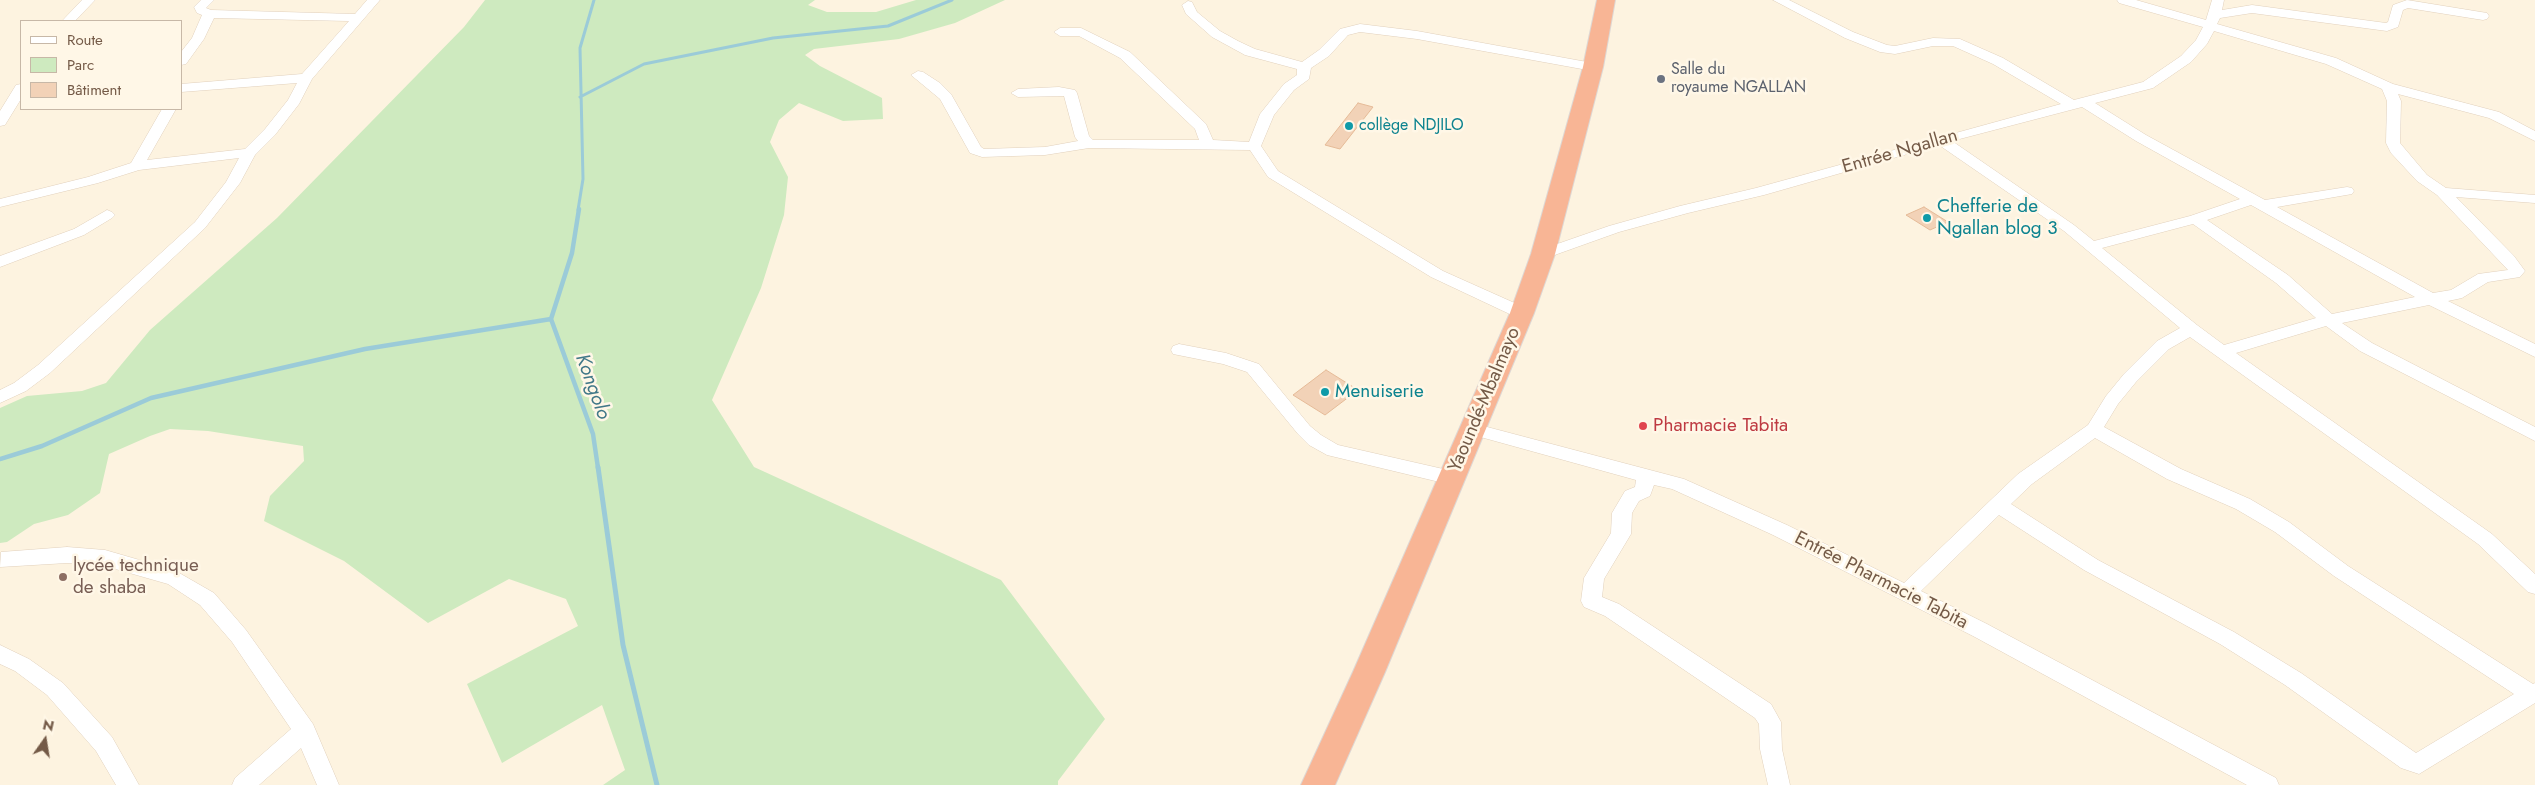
<!DOCTYPE html>
<html>
<head>
<meta charset="utf-8">
<style>
	body { margin:0 }
	#map { position:relative; width:2535px; height:785px; overflow:hidden; background:#fdf3e0; font-family:Jost,sans-serif }
	canvas { display:block }
	.legend { position:absolute; left:20px; top:20px; width:162px; height:90px; box-sizing:border-box; background:#fff7e7; border:1px solid #c7b8a7; margin:0; padding:6px 9px; list-style:none; font-size:15px; color:#745a47 }
	.legend li { display:flex; align-items:center; gap:10px; height:25px }
	.legend b { width:25px; border:1px solid #c7b8a7 }
	.north { position:absolute; left:20px; top:715px; width:50px; height:50px; -webkit-text-stroke:4px #fff7e7; paint-order:stroke; rotate:13deg; font-size:14px; font-weight:700; line-height:20px; text-align:center; color:#745a47 }
	.north::after { content:''; display:block; margin:auto; width:18px; height:22px; background:#745a47; clip-path:polygon(50% 0,100% 100%,50% 72%,0 100%) }
</style>
</head>
<body>
<div id="map">
<canvas width="2535" height="785"></canvas>
<ul class="legend">
<li><b style="height:6px;background:#fff"></b>Route</li>
<li><b style="height:14px;background:#ceeabf"></b>Parc</li>
<li><b style="height:14px;background:#f2d2b7"></b>Bâtiment</li>
</ul>
<div class="north">N</div>
</div>
<script>
const g = document.querySelector('canvas').getContext('2d');
g.lineJoin = 'round';
function paint(path, color) { g.fillStyle = color; g.fill(path, 'evenodd'); }
const shape = rows => new Path2D(rows.map(r => 'M' + r).join(''));
function stroke(path, color, width, dash) { g.strokeStyle = color; g.lineWidth = width; g.lineCap = dash ? 'butt' : 'round'; g.setLineDash(dash || []); g.stroke(path); }
function write(font, color, halo, rows, align = 'center') {
  g.font = font + ' Jost,sans-serif'; g.lineWidth = 5; g.setLineDash([]); g.textBaseline = 'middle'; g.strokeStyle = halo; g.fillStyle = color; for (const [text, x, y, turn = 0] of rows) {
    g.save(); g.translate(x, y); g.rotate((+turn || 0) * Math.PI / 180); g.textAlign = isNaN(turn) ? turn : align; if (halo) g.strokeText(text, 0, 0); g.fillText(text, 0, 0); g.restore();
  }
}
const green = shape([
	[485,0,815,0,808,5,827,12,876,12,916,0,1005,0,955,23,899,39,814,49,805,55,820,66,882,98,883,119,843,121,799,103,779,120,770,142,788,177,784,215,761,288,712,400,754,467,1001,580,1105,719,1058,781,1058,785,603,785,625,770,602,705,502,763,467,684,578,626,566,599,509,579,428,623,344,561,264,521,270,496,304,461,303,446,208,431,170,429,150,436,109,454,100,493,68,515,34,524,7,542,0,543,0,408,27,396,82,391,106,383,150,330,277,218,464,27]
]);
const streamFar2 = shape([
	[580,97,644,64,773,38,888,26,952,0],
	[578,210,583,179,580,48,594,0]
]);
const streamFar1 = shape([
	[579,209,572,253,551,319,593,434,598,468],
	[0,459,42,446,151,398,365,349,551,319]
]);
const stream = shape([
	[598,467,623,645,657,785]
]);
const building = shape([
	[1358,103,1373,107,1340,149,1325,145,1358,103],
	[1924,207,1948,222,1930,230,1906,215,1924,207],
	[1326,370,1358,390,1325,415,1293,395,1326,370]
]);
const minor = shape([
	[82,0,95,0,75,21,62,21,82,0],
	[201,0,214,0,206,8,211,10,355,14,367,0,380,0,312,79,299,104,275,135,255,155,240,183,205,228,50,373,26,391,0,403,0,390,14,383,38,365,195,222,226,182,239,158,139,170,98,183,0,207,0,199,88,177,131,163,162,109,176,109,147,160,245,149,265,129,288,100,297,83,181,92,181,84,302,74,349,21,214,18,204,39,186,64,181,65,181,52,192,38,202,15,197,13,194,7,201,0],
	[1773,0,1789,0,1853,32,1887,45,1895,46,1933,38,1960,39,2003,58,2074,100,2143,82,2181,56,2196,40,2203,27,2119,3,2117,0,2136,0,2206,20,2212,0,2224,0,2222,10,2252,5,2386,23,2388,22,2393,5,2407,0,2487,13,2489,16,2487,19,2483,20,2408,8,2403,10,2398,27,2387,31,2252,13,2220,18,2217,24,2336,58,2393,84,2499,112,2535,131,2535,141,2489,118,2398,94,2401,101,2400,143,2427,175,2446,188,2535,195,2535,203,2456,197,2514,256,2525,271,2520,277,2488,282,2462,298,2448,301,2535,344,2535,357,2429,305,2342,323,2372,343,2535,427,2535,441,2360,351,2326,326,2236,353,2492,534,2535,574,2535,594,2528,592,2478,544,2190,337,2169,349,2136,382,2118,404,2104,427,2181,469,2250,499,2289,522,2348,566,2533,684,2535,683,2535,703,2419,774,2401,768,2285,685,2220,644,2084,570,1999,515,1921,591,1987,624,2276,778,2279,785,2247,785,1973,636,1773,535,1672,489,1654,485,1650,496,1639,501,1632,513,1631,534,1604,579,1602,597,1619,604,1771,704,1781,722,1782,749,1790,785,1768,785,1760,749,1759,724,1755,718,1605,616,1584,607,1581,601,1584,578,1611,533,1612,513,1625,491,1635,487,1636,480,1466,433,1463,429,1466,425,1472,423,1684,479,1787,525,1904,583,2018,474,2088,425,2106,396,2124,374,2157,341,2180,328,2064,231,1939,145,1764,195,1688,213,1619,232,1549,257,1537,257,1535,254,1537,251,1609,226,1680,206,1756,188,2061,104,1993,64,1953,46,1933,46,1895,54,1880,52,1845,38,1773,0],
	[2214,31,2326,64,2382,89,2387,101,2386,143,2391,153,2417,181,2437,195,2508,270,2478,274,2451,290,2433,293,2277,207,2352,194,2354,191,2352,188,2347,187,2265,200,2146,135,2095,103,2153,88,2191,62,2207,44,2214,31],
	[2082,107,2136,141,2240,199,2190,216,2094,241,2074,225,1952,141,2082,107],
	[2251,205,2415,297,2332,314,2288,275,2207,220,2251,205],
	[2193,224,2276,283,2316,318,2224,345,2197,325,2102,248,2193,224],
	[2095,438,2167,479,2236,509,2275,532,2334,576,2514,694,2416,753,2301,673,2234,632,2098,560,2011,504,2032,484,2095,438],
	[1188,1,1192,2,1197,12,1220,31,1238,41,1255,49,1302,62,1319,50,1340,29,1360,24,1417,31,1598,64,1600,67,1593,71,1417,39,1360,32,1348,35,1329,56,1311,68,1309,79,1294,90,1274,115,1261,146,1278,171,1443,271,1528,309,1530,313,1528,317,1516,317,1431,277,1268,177,1250,150,1089,148,1045,155,982,157,970,153,940,99,911,75,918,71,923,72,940,83,951,94,981,147,984,149,1045,147,1078,141,1075,137,1064,96,1018,97,1011,93,1018,89,1059,87,1075,90,1077,93,1089,136,1093,140,1199,140,1195,129,1120,58,1079,36,1060,36,1054,32,1060,28,1081,28,1130,52,1206,124,1213,140,1249,142,1260,114,1284,84,1297,75,1297,69,1245,55,1212,37,1186,14,1182,5,1188,1],
	[21,84,21,99,5,125,0,126,0,111,16,85,21,84],
	[107,210,112,212,115,215,112,218,84,235,0,267,0,256,74,229,107,210],
	[1179,344,1226,353,1259,364,1310,426,1321,435,1338,445,1452,471,1459,473,1461,478,1459,483,1452,485,1327,455,1309,445,1298,434,1247,372,1223,364,1173,354,1171,350,1173,346,1179,344],
	[67,547,105,550,174,570,214,593,246,630,313,724,339,785,317,785,301,748,259,785,232,785,235,778,291,729,232,642,200,605,168,584,105,566,67,563,0,567,1,552,67,547],
	[0,645,29,659,63,683,112,737,139,785,116,785,96,751,47,695,15,671,0,664,0,645]
]);
const highway = shape([
	[1597,0,1615,0,1603,67,1555,254,1534,313,1385,672,1335,785,1301,785,1353,672,1510,313,1531,254,1583,67,1597,0]
]);
const markers = [
	[1661,79,5,"#6b7280"],
	[1349,126,5,"#0f9aa8"],
	[1927,218,5,"#0f9aa8"],
	[1325,392,5,"#0f9aa8"],
	[1643,426,5,"#e0444e"],
	[63,577,5,"#8d6e63"]
];
const farWorshipnames = [
	["Salle du",1671,70],
	["royaume NGALLAN",1671,88]
];
const farCulturenames = [
	["collège NDJILO",1359,126]
];
const streetNames = [
	["Entrée Ngallan",1900,152,-16],
	["Yaoundé-Mbalmayo",1485,400,-67],
	["Entrée Pharmacie Tabita",1881,581,27]
];
const cultureNames = [
	["Chefferie de",1937,207],
	["Ngallan blog 3",1937,229],
	["Menuiserie",1335,392]
];
const healthNames = [
	["Pharmacie Tabita",1653,426]
];
const educationNames = [
	["lycée technique",73,566],
	["de shaba",73,588]
];
const waterNames = [
	["Kongolo",592,387,70]
];
paint(green, '#ceeabf');
stroke(streamFar2, '#9bcbd8', 3);
stroke(streamFar1, '#9bcbd8', 4.5);
stroke(stream, '#9bcbd8', 5);
paint(building, '#f2d2b7');
stroke(building, '#e5ba97', 1);
stroke(minor, '#e1d0bc', 1);
stroke(highway, '#ded7d3', 2);
paint(minor, '#fff');
paint(highway, '#f8b595');
for (const [x, y, r, color] of markers) { const dot = new Path2D(); dot.arc(x, y, r, 0, 2 * Math.PI); g.fillStyle = color; g.fill(dot); stroke(dot, '#fff7e7', 2); }
write('16px', '#5b616d', '#fff7e7', farWorshipnames, 'left');
write('16px', '#0d838f', '#fff7e7', farCulturenames, 'left');
write('19px', '#745a47', '#fff7e7', streetNames);
write('19px', '#0d838f', '#fff7e7', cultureNames, 'left');
write('19px', '#be3a42', '#fff7e7', healthNames, 'left');
write('19px', '#785e54', '#fff7e7', educationNames, 'left');
write('italic 20px', '#417888', '#fff7e7', waterNames);
</script>
</body>
</html>
